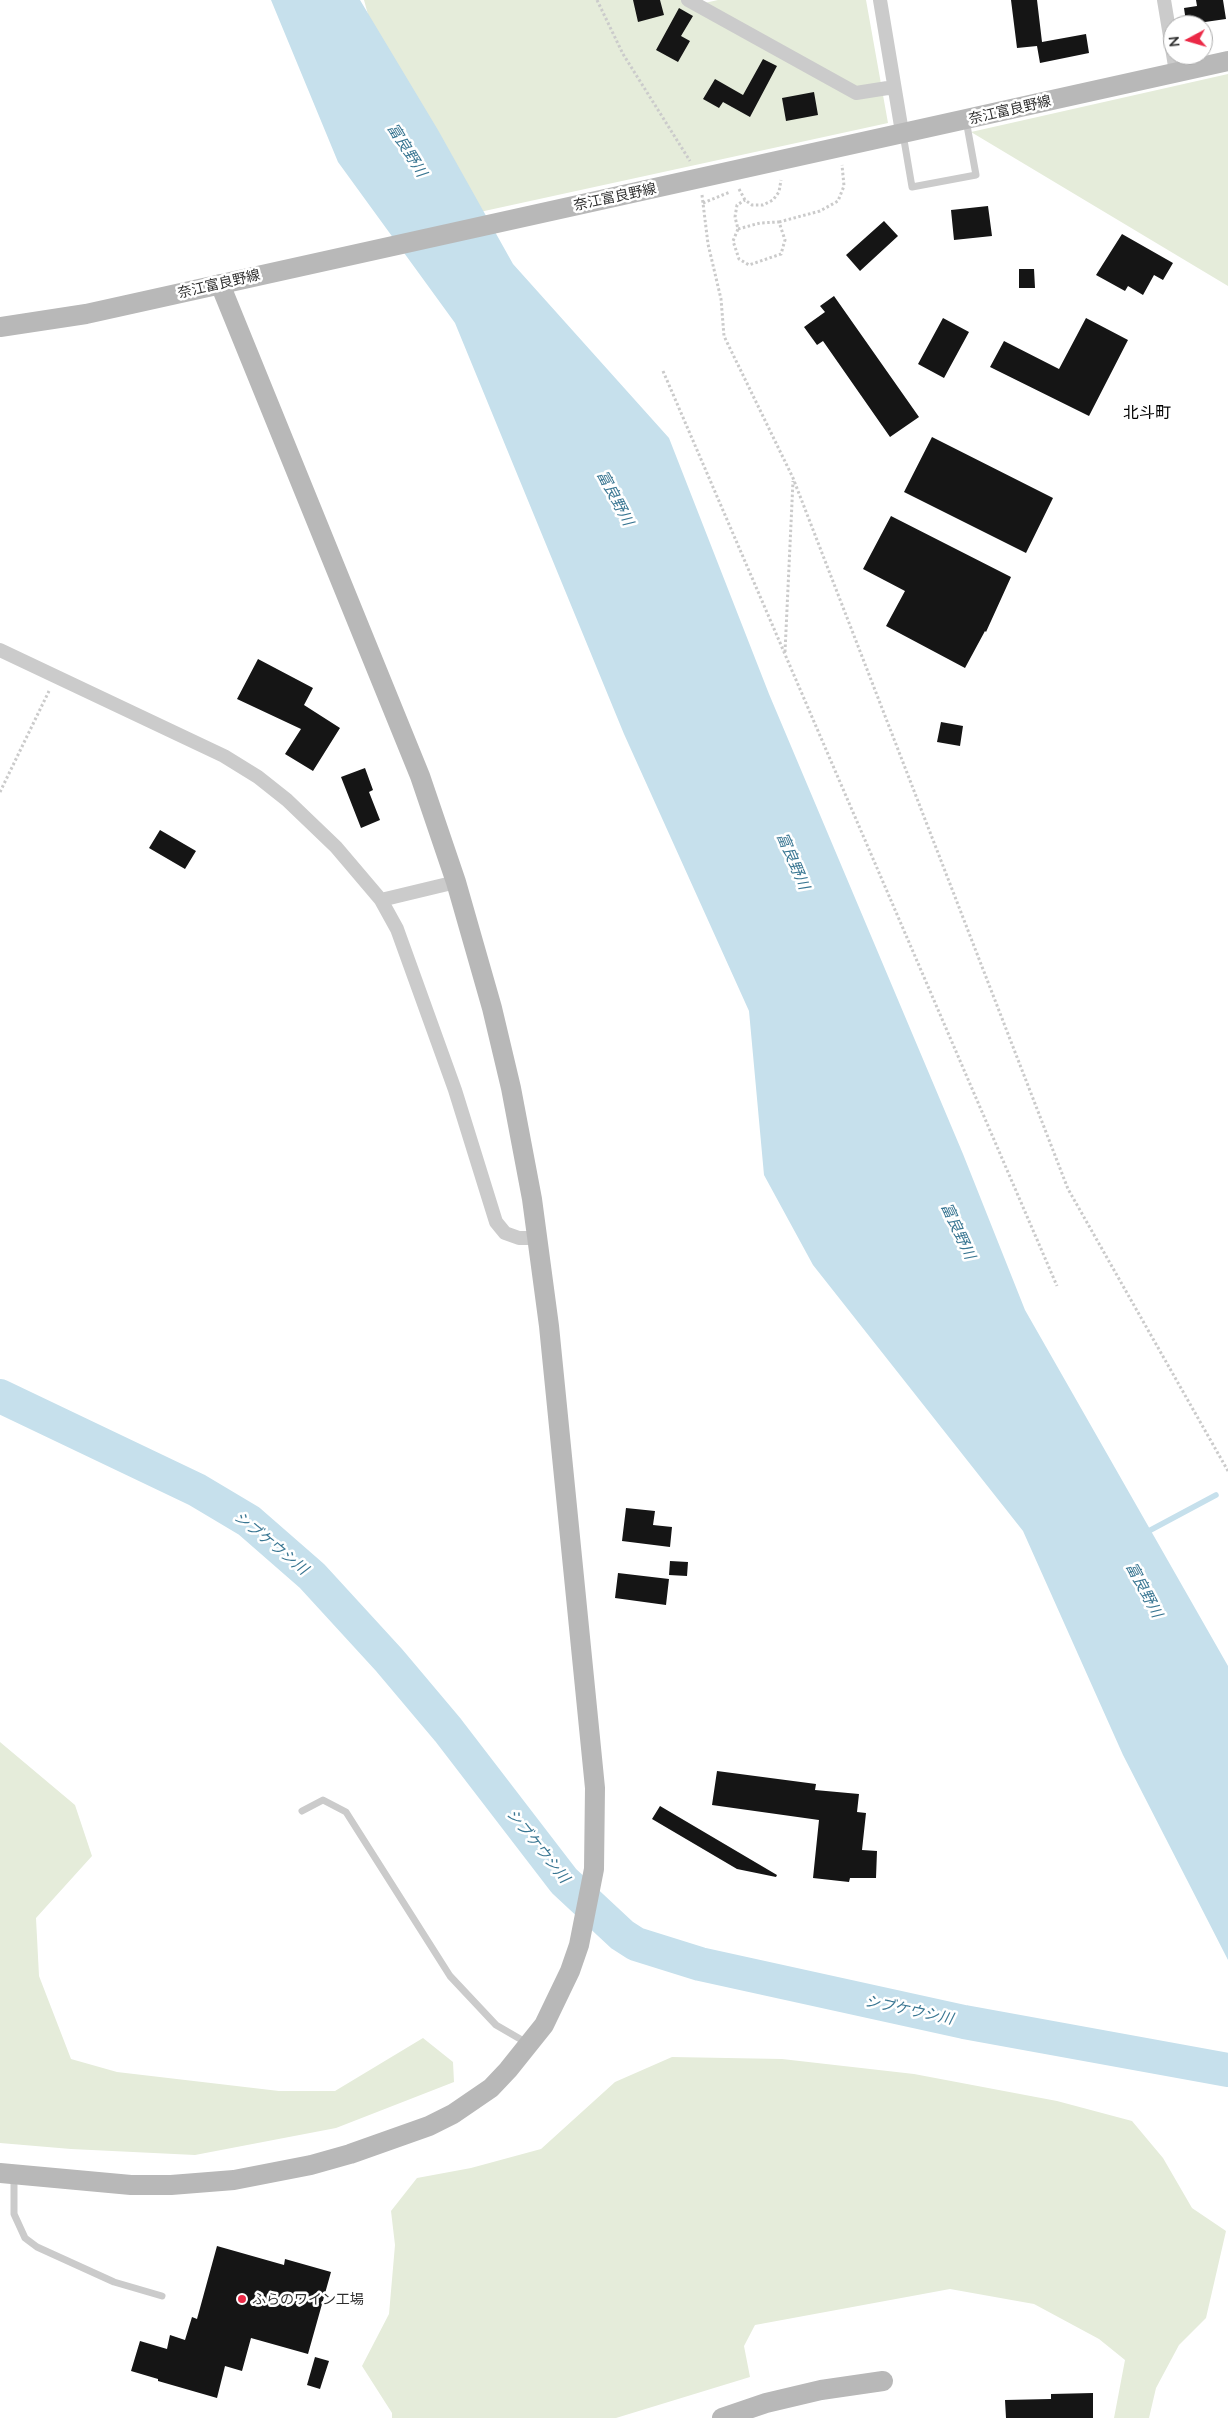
<!DOCTYPE html>
<html>
<head>
<meta charset="utf-8">
<style>
	body { margin:0 }
	#map { position:relative; width:1228px; height:2418px; overflow:hidden; background:#fff; font-family:Lato,sans-serif }
	canvas { display:block }
	.north { position:absolute; left:1163px; top:15px; width:50px; height:50px; box-sizing:border-box; background:#fff; border:1px solid #ababab; border-radius:50%; rotate:264deg; font-size:14px; font-weight:700; line-height:20px; text-align:center; color:#2e2e2e }
	.north::after { content:''; display:block; margin:auto; width:18px; height:22px; background:#eb2946; clip-path:polygon(50% 0,100% 100%,50% 72%,0 100%) }
</style>
</head>
<body>
<div id="map">
<canvas width="1228" height="2418"></canvas>
<div class="north">N</div>
</div>
<script>
const g = document.querySelector('canvas').getContext('2d');
g.lineJoin = 'round';
function paint(path, color) { g.fillStyle = color; g.fill(path, 'evenodd'); }
const shape = rows => new Path2D(rows.map(r => 'M' + r).join(''));
function stroke(path, color, width, dash) { g.strokeStyle = color; g.lineWidth = width; g.lineCap = dash ? 'butt' : 'round'; g.setLineDash(dash || []); g.stroke(path); }
function write(font, color, halo, rows, align = 'center') {
  g.font = font + ' Lato,"Noto Sans JP",sans-serif'; g.lineWidth = 5; g.setLineDash([]); g.textBaseline = 'middle'; g.strokeStyle = halo; g.fillStyle = color; for (const [text, x, y, turn = 0] of rows) {
    g.save(); g.translate(x, y); g.rotate((+turn || 0) * Math.PI / 180); g.textAlign = isNaN(turn) ? turn : align; if (halo) g.strokeText(text, 0, 0); g.fillText(text, 0, 0); g.restore();
  }
}
const green = shape([
	[364,0,692,0,700,4,718,0,866,0,888,123,466,215,377,47],
	[1228,74,1228,286,971,132],
	[0,1742,75,1805,92,1856,36,1918,39,1976,71,2059,117,2072,279,2091,335,2091,423,2038,453,2062,454,2082,336,2128,195,2155,71,2149,0,2143],
	[672,2057,782,2059,914,2074,1057,2101,1132,2121,1163,2158,1192,2208,1226,2231,1206,2318,1179,2345,1156,2388,1149,2418,1114,2418,1125,2360,1099,2339,1034,2304,950,2289,755,2325,744,2346,750,2377,616,2418,392,2418,392,2413,362,2366,389,2314,395,2245,391,2211,417,2178,471,2168,541,2149,615,2082]
]);
const water = shape([
	[271,0,360,0,438,130,513,264,669,438,769,694,963,1154,1025,1310,1228,1666,1228,1960,1123,1755,1023,1531,813,1265,764,1175,749,1011,624,734,455,323,338,162]
]);
const stream = shape([
	[1145,1533,1216,1495]
]);
const river = shape([
	[0,1396,197,1490,249,1521,312,1576,389,1660,448,1730,564,1881,622,1935,636,1944,700,1964,964,2022,1228,2070]
]);
const building = shape([
	[633,0,660,0,664,15,638,22],
	[1011,0,1037,0,1042,42,1086,34,1089,53,1040,63,1037,46,1017,48],
	[1196,0,1223,0,1226,19,1198,23,1198,21,1186,22,1184,8,1197,6],
	[679,8,693,16,681,36,690,41,678,62,656,50],
	[763,59,777,66,750,117,723,102,719,108,703,99,715,79,743,95],
	[814,92,818,115,786,121,782,98],
	[988,206,992,236,954,240,951,210],
	[884,221,898,236,860,271,846,255],
	[1122,234,1173,263,1163,280,1154,275,1143,295,1128,286,1125,291,1096,275],
	[1019,269,1034,269,1035,288,1019,288],
	[834,296,919,417,890,437,823,341,817,345,804,327,825,312,820,306],
	[943,318,969,332,944,378,918,364],
	[1086,318,1128,340,1089,416,990,367,1004,341,1059,369],
	[932,437,1053,498,1026,553,904,492],
	[891,516,1011,577,986,632,985,631,965,668,886,626,905,591,863,569],
	[258,659,313,688,304,705,340,728,313,771,285,754,301,729,237,699],
	[941,722,963,726,960,746,937,742],
	[365,768,373,790,369,792,380,820,361,828,341,777],
	[160,830,196,851,185,869,149,848],
	[626,1508,655,1511,653,1525,672,1527,670,1547,622,1541],
	[670,1561,688,1562,687,1576,669,1575],
	[618,1573,669,1579,666,1605,615,1598],
	[717,1771,816,1784,815,1790,859,1794,857,1812,866,1813,862,1850,877,1851,876,1878,850,1878,849,1882,813,1878,819,1820,712,1805],
	[660,1806,777,1875,776,1877,737,1869,652,1819],
	[217,2246,284,2265,285,2259,331,2272,308,2354,251,2338,242,2371,225,2366,217,2398,158,2381,158,2379,131,2371,140,2341,167,2349,170,2335,185,2340,192,2317,197,2319],
	[315,2357,329,2361,320,2389,307,2385],
	[1093,2393,1093,2418,1006,2418,1005,2400,1051,2399,1051,2394]
]);
const path = shape([
	[597,0,623,54,690,161],
	[739,189,745,200,752,205,763,205,773,200,779,192,781,180],
	[702,195,708,244,721,299,724,336,793,478,1068,1189,1228,1471],
	[703,203,730,192],
	[779,222,820,211,838,201,844,186,842,165],
	[738,229,760,223,779,222,785,240,781,254,749,265,739,259,733,241,738,229,735,217,737,205,745,200],
	[663,371,1057,1286],
	[785,652,793,481],
	[0,792,49,691]
]);
const lane = shape([
	[903,134,912,187,976,175,966,120],
	[302,1811,323,1800,346,1812,450,1976,496,2025,527,2043],
	[14,2176,14,2214,25,2238,37,2247,114,2282,162,2296]
]);
const street = shape([
	[688,0,856,93,894,87],
	[880,0,902,132],
	[1164,0,1176,72],
	[0,650,224,756,258,777,287,800,336,847,381,900,397,929,455,1090,496,1222,505,1233,519,1238,538,1238],
	[381,900,456,882]
]);
const secondary = shape([
	[0,327,86,314,1228,61],
	[0,2173,131,2185,171,2185,234,2180,311,2165,350,2154,429,2126,453,2114,491,2088,508,2070,544,2025,570,1971,579,1945,594,1869,595,1788,549,1326,532,1199,511,1088,492,1008,456,882,420,776,220,284],
	[722,2418,766,2403,821,2390,883,2381]
]);
const markers = [
	[242,2299,5,"#eb2946"]
];
const streetNames = [
	["奈江富良野線",1010,110,-13],
	["奈江富良野線",615,197,-12],
	["奈江富良野線",219,284,-13]
];
const poiNames = [
	["ふらのワイン工場",252,2299]
];
const waterNames = [
	["富良野川",407,150,58],
	["富良野川",615,498,62],
	["富良野川",793,861,67],
	["富良野川",958,1231,65],
	["シブケウシ川",271,1543,39],
	["富良野川",1144,1590,62],
	["シブケウシ川",538,1846,51],
	["シブケウシ川",909,2010,12]
];
const quarterNames = [
	["北斗町",1147,413]
];
paint(green, '#e5ecda');
paint(water, '#c6e0ec');
stroke(stream, '#c6e0ec', 5.5);
stroke(river, '#c6e0ec', 34);
paint(building, '#151515');
stroke(path, '#cbcbcb', 3, [2.5, 2.5]);
stroke(lane, '#cbcbcb', 7);
stroke(street, '#cbcbcb', 14);
stroke(secondary, '#b8b8b8', 20);
for (const [x, y, r, color] of markers) { const dot = new Path2D(); dot.arc(x, y, r, 0, 2 * Math.PI); g.fillStyle = color; g.fill(dot); stroke(dot, '#fff', 2); }
write('14px', '#2e2e2e', '#fff', streetNames);
write('14px', '#2e2e2e', '#fff', poiNames, 'left');
write('italic 15px', '#397692', '#fff', waterNames);
write('16px', '#000', '#fff', quarterNames);
</script>
</body>
</html>
